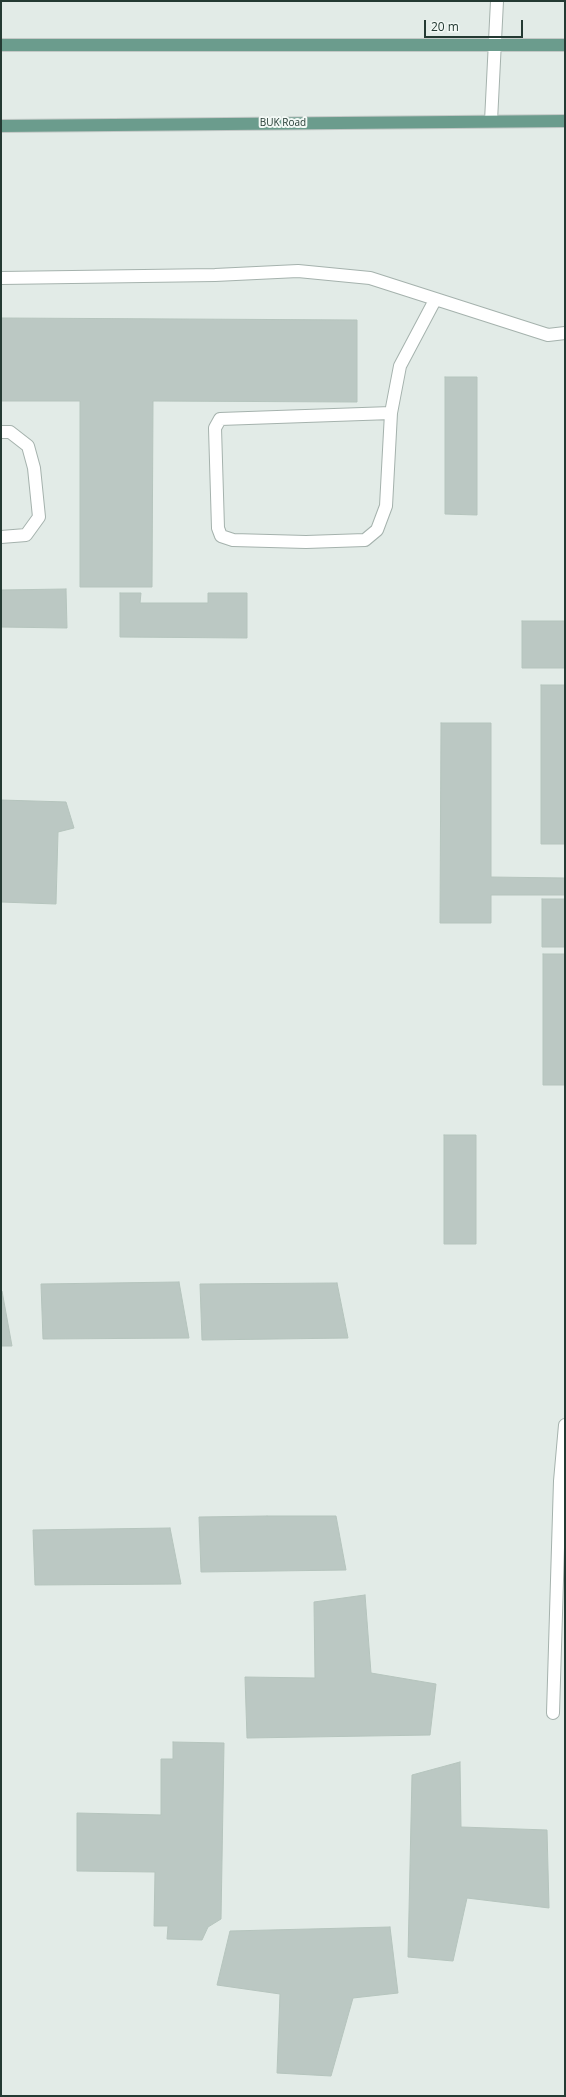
<!DOCTYPE html>
<html>
<head>
<meta charset="utf-8">
<style>
	body { margin:0 }
	#map { position:relative; width:566px; height:2097px; overflow:hidden; background:#e2ebe7; font-family:"Open Sans",sans-serif }
	canvas { display:block }
	.frame { position:absolute; inset:0; border:2px solid #243a33; pointer-events:none }
	.scale { position:absolute; left:424px; top:20px; width:99px; height:18px; box-sizing:border-box; border:2px solid #243a33; border-top:0; padding-left:5px; font-size:12px; line-height:14px; white-space:nowrap; color:#243a33; -webkit-text-stroke:3px #f2f8f5; paint-order:stroke }
</style>
</head>
<body>
<div id="map">
<canvas width="566" height="2097"></canvas>
<div class="frame"></div>
<div class="scale">20 m</div>
</div>
<script>
const g = document.querySelector('canvas').getContext('2d');
g.lineJoin = 'round';
function paint(path, color) { g.fillStyle = color; g.fill(path, 'evenodd'); }
const shape = rows => new Path2D(rows.map(r => 'M' + r).join(''));
function stroke(path, color, width, dash) { g.strokeStyle = color; g.lineWidth = width; g.lineCap = dash ? 'butt' : 'round'; g.setLineDash(dash || []); g.stroke(path); }
function write(font, color, halo, rows, align = 'center') {
  g.font = font + ' "Open Sans",sans-serif'; g.lineWidth = 4; g.setLineDash([]); g.textBaseline = 'middle'; g.strokeStyle = halo; g.fillStyle = color; for (const [text, x, y, turn = 0] of rows) {
    g.save(); g.translate(x, y); g.rotate((+turn || 0) * Math.PI / 180); g.textAlign = isNaN(turn) ? turn : align; if (halo) g.strokeText(text, 0, 0); g.fillText(text, 0, 0); g.restore();
  }
}
const building = shape([
	[1,318,357,320,357,402,153,401,152,587,80,587,80,401,1,401,1,318],
	[445,377,477,377,477,515,445,514,445,377],
	[66,589,67,628,1,627,1,590,66,589],
	[120,593,141,593,140,603,208,603,208,593,247,593,247,638,120,637,120,593],
	[522,621,565,621,565,668,522,668,522,621],
	[541,685,565,685,565,844,541,844,541,685],
	[441,723,491,723,491,877,565,878,565,895,491,895,491,923,440,923,441,723],
	[1,800,66,802,74,828,58,832,56,904,1,902,1,800],
	[542,899,565,899,565,947,542,947,542,899],
	[543,954,565,954,565,1085,543,1085,543,954],
	[444,1135,476,1135,476,1244,444,1244,444,1135],
	[179,1282,189,1338,43,1339,41,1284,179,1282],
	[337,1283,348,1338,202,1340,200,1284,337,1283],
	[1,1291,2,1291,12,1346,1,1346,1,1291],
	[267,1516,336,1516,346,1570,201,1572,199,1517,267,1516],
	[170,1528,181,1584,35,1585,33,1530,170,1528],
	[365,1595,371,1673,436,1684,430,1735,247,1738,245,1677,315,1678,314,1602,365,1595],
	[173,1742,224,1743,221,1919,208,1927,202,1940,167,1939,168,1926,154,1926,155,1872,77,1871,77,1813,161,1815,161,1759,173,1759,173,1742],
	[460,1762,461,1827,547,1830,549,1908,467,1898,453,1961,408,1957,412,1775,460,1762],
	[390,1927,398,1993,353,1998,331,2076,277,2073,280,1994,217,1985,230,1931,390,1927]
]);
const lane = shape([
	[1,278,215,275,298,271,370,278,548,335,565,333],
	[391,413,220,419,215,428,218,528,221,536,233,540,306,542,365,540,377,530,386,506,391,413,400,366,435,300],
	[1,432,10,432,28,446,34,468,39,517,26,535,1,537],
	[553,1713,560,1481,565,1425]
]);
const street = shape([
	[491,121,497,1]
]);
const primary = shape([
	[1,45,565,45],
	[1,126,565,121]
]);
const streetNames = [
	["BUK Road",283,123]
];
paint(building, '#bbc8c3');
stroke(building, '#b5c4bd', 1);
stroke(lane, '#a5b2ad', 14);
stroke(street, '#a5b2ad', 14);
stroke(primary, '#c2c8c6', 14);
stroke(lane, '#fff', 12);
stroke(street, '#fff', 12);
stroke(primary, '#6b9c8d', 12);
write('10px', '#243a33', '#f2f8f5', streetNames);
</script>
</body>
</html>
